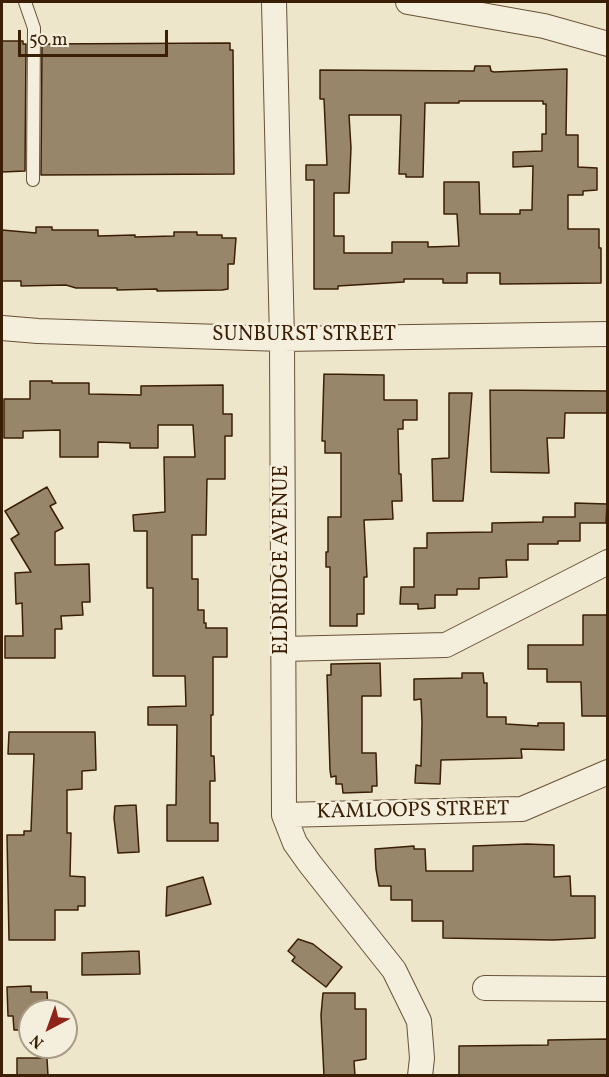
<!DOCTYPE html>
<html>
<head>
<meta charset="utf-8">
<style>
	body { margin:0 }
	#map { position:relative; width:609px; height:1077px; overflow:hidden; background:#eee6ca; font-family:Vollkorn,serif }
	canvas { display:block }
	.frame { position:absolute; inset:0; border:3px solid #3b1f05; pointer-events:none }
	.north { position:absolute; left:18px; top:999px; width:60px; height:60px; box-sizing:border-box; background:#f4efdd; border:2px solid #aa9c87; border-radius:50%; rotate:221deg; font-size:16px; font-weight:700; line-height:24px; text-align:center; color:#3b1f05 }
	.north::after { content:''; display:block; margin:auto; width:21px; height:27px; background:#8f2418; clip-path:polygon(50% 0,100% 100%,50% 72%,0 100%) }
	.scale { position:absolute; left:18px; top:30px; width:150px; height:27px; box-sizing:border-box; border:3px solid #3b1f05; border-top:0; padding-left:8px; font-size:18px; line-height:21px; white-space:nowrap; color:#3b1f05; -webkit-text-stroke:4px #f4efdd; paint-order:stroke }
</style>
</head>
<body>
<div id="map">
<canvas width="609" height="1077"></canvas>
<div class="frame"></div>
<div class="north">N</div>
<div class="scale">50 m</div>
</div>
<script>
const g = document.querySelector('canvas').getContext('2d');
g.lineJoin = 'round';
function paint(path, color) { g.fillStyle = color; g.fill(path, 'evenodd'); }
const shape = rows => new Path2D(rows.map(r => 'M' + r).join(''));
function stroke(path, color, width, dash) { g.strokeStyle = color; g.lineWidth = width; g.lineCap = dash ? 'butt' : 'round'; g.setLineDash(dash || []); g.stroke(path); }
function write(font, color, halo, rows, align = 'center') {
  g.font = font + ' Vollkorn,serif'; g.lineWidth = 5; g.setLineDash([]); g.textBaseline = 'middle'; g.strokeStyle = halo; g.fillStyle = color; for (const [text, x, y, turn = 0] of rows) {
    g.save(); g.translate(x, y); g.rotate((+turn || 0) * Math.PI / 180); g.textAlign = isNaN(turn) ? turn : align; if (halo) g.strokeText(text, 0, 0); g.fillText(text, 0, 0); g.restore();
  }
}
const building = shape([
	[2,41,23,41,23,44,26,44,25,171,2,172,2,41],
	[230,43,230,50,233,50,234,174,41,175,42,44,230,43],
	[475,66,490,66,491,71,494,72,567,69,566,135,578,135,578,167,597,168,597,190,583,191,583,195,568,195,568,229,599,229,599,248,601,248,601,283,500,284,500,273,467,273,467,283,443,283,443,279,404,279,404,282,338,286,338,289,314,289,314,180,306,180,306,165,327,165,324,99,320,99,320,70,474,71,475,66],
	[459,101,543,101,543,104,546,104,546,134,542,134,542,151,513,152,513,167,533,166,532,210,520,210,520,214,480,214,479,182,444,182,444,214,457,214,459,246,428,247,428,242,392,242,392,253,344,253,344,236,334,236,334,193,349,193,351,148,349,115,401,115,399,174,406,174,406,177,423,177,425,103,459,103,459,101],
	[36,227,52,227,52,230,98,230,98,236,135,235,135,237,174,236,174,232,197,232,197,235,222,235,222,238,236,238,234,264,228,264,228,289,222,290,157,291,157,289,117,290,117,288,76,288,66,285,21,286,21,281,2,281,2,230,36,233,36,227],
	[324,374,384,375,384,400,417,400,417,420,403,420,403,429,398,429,399,474,401,474,402,501,392,501,393,519,364,520,367,577,364,577,364,614,357,614,357,626,330,626,330,567,326,567,326,552,328,552,328,517,341,517,341,453,325,453,325,441,322,441,324,374],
	[30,381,52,381,52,383,89,383,89,394,141,395,141,386,223,385,223,414,232,414,232,436,225,436,225,479,207,479,206,535,192,535,192,579,198,579,198,610,204,610,204,623,206,623,206,628,227,628,227,657,213,657,213,715,211,715,211,756,214,756,215,781,210,781,210,823,218,823,218,841,167,841,167,805,176,805,177,725,148,725,148,707,186,706,185,676,153,676,153,588,147,588,147,531,134,531,133,515,165,512,164,457,195,457,193,425,158,425,158,448,130,448,130,443,98,442,98,457,60,457,60,430,23,431,23,438,4,438,4,399,30,399,30,381],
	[490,390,608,391,608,413,565,413,564,438,547,438,549,473,491,472,490,390],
	[449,393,472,393,463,501,433,501,432,459,449,458,449,393],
	[47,487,56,503,50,506,63,528,55,532,55,565,89,564,90,602,82,602,83,615,61,616,62,629,55,629,55,658,5,658,5,636,23,636,22,603,16,604,15,573,31,572,11,539,19,534,5,511,47,487],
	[575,503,607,504,606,523,580,523,580,541,558,541,558,544,528,544,528,560,506,560,507,577,479,578,479,589,457,589,457,595,435,595,435,608,418,609,418,604,400,604,401,587,414,587,414,548,427,548,427,533,492,532,492,523,543,522,543,517,575,517,575,503],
	[583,615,608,615,608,716,582,716,581,682,547,682,547,669,528,669,528,645,583,645,583,615],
	[380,663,381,696,362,696,362,753,376,753,377,786,372,786,372,792,343,793,342,784,336,784,336,776,331,777,330,770,327,675,331,675,331,664,380,663],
	[462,673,483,673,484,683,487,683,487,717,506,717,506,724,538,726,538,723,564,723,564,750,521,749,522,758,441,760,440,784,415,783,416,765,421,766,422,722,421,699,414,700,414,679,462,678,462,673],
	[9,732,95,732,96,770,82,771,82,789,67,790,67,833,71,833,70,876,85,877,85,906,78,906,78,910,55,910,55,940,9,940,7,835,24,835,24,831,31,831,34,754,8,754,9,732],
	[136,805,139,852,118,853,114,818,115,806,136,805],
	[527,844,554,845,554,877,570,876,571,896,595,896,595,938,553,940,443,938,443,921,412,921,412,900,391,900,391,886,379,886,376,869,375,849,414,846,414,849,425,849,426,871,473,871,473,846,527,844],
	[203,877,211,904,166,916,167,887,203,877],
	[298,939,313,944,342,967,326,987,292,961,295,957,288,951,298,939],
	[139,951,140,974,82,975,82,953,139,951],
	[31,986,31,992,47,992,48,1011,30,1011,30,1030,14,1030,13,1016,8,1016,7,987,31,986],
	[323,993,355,993,355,1009,366,1009,366,1059,354,1061,355,1076,324,1076,321,1015,323,993],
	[608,1039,608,1076,459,1075,459,1046,548,1045,548,1040,608,1039],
	[17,1058,47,1058,48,1076,17,1076,17,1058]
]);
const service = shape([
	[25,2,34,28,33,180]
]);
const minor = shape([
	[274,2,282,339,284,815,295,843,310,864,394,970,419,1021,422,1058,420,1076],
	[408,2,544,26,608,44],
	[2,328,38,331,282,339,608,334],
	[283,649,446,645,608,562],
	[284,815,522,809,608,772],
	[485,988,608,989]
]);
const streetNames = [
	["SUNBURST STREET",304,336],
	["ELDRIDGE AVENUE",283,560,-90],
	["KAMLOOPS STREET",413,812,-1]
];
paint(building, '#98866b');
stroke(building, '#3b1f05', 1.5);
stroke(service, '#685136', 14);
stroke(minor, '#685136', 26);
stroke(service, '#f4efdd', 12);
stroke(minor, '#f4efdd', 24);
write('21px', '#3b1f05', '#f4efdd', streetNames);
</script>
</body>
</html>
